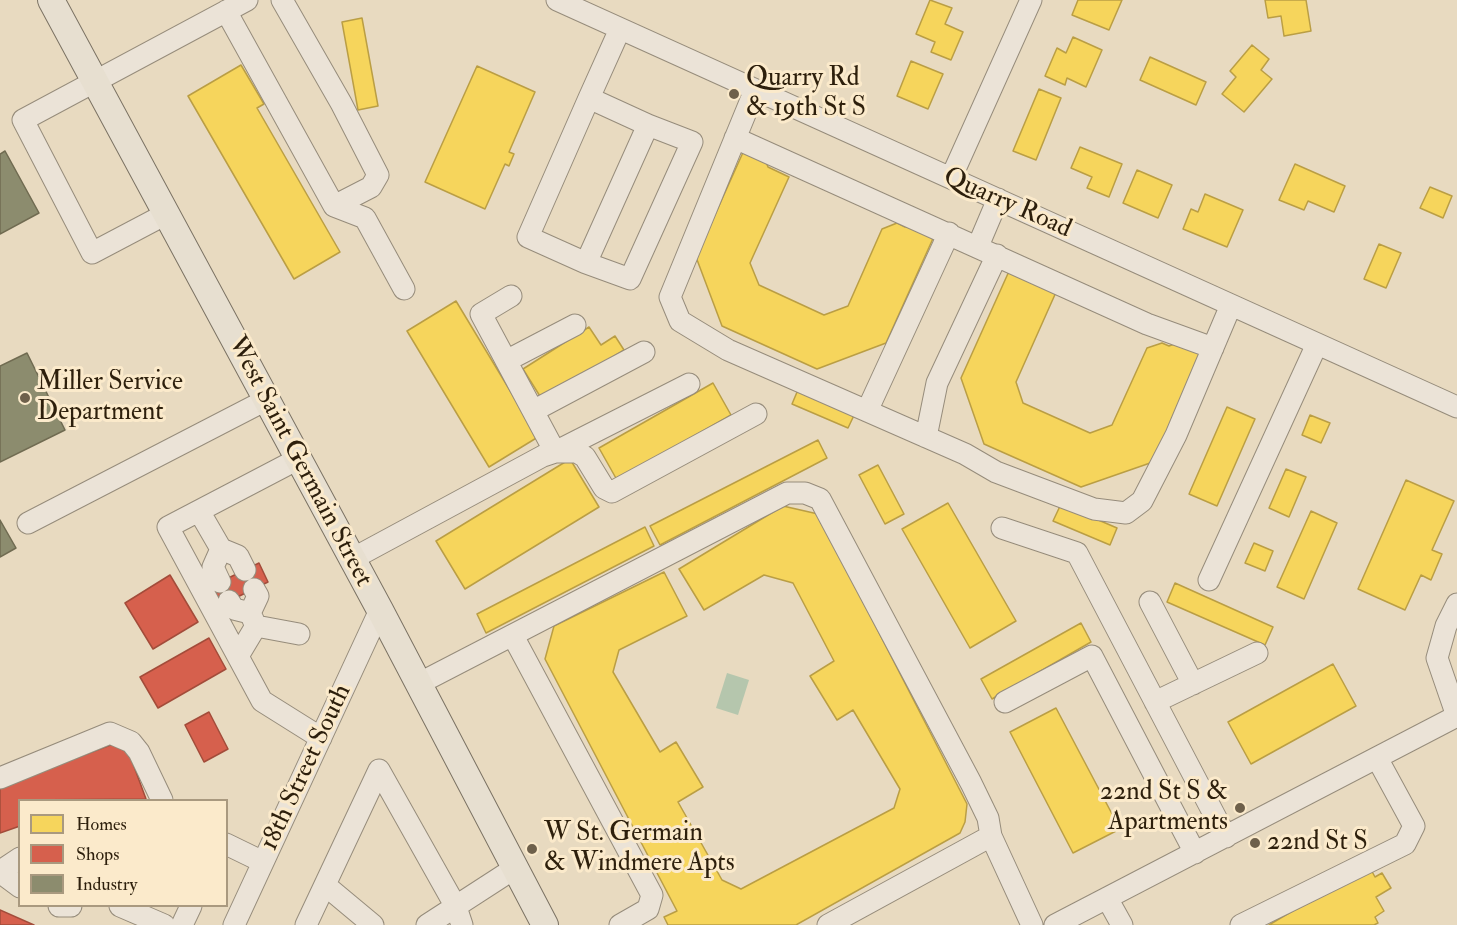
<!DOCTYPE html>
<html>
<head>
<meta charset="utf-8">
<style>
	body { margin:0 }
	#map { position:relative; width:1457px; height:925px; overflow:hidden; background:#e8dac0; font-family:"IM FELL Double Pica",serif }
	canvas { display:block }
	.legend { position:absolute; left:18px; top:799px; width:210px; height:108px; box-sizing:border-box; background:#fbeacb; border:2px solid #a9997f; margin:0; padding:8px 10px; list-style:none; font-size:18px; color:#2d1f0c }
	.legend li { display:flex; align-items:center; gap:12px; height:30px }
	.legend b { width:30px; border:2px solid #a9997f }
</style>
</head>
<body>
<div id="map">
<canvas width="1457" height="925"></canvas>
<ul class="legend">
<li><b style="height:16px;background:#f6d55c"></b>Homes</li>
<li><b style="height:16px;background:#d6604d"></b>Shops</li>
<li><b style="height:16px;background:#8c8c6e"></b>Industry</li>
</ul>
</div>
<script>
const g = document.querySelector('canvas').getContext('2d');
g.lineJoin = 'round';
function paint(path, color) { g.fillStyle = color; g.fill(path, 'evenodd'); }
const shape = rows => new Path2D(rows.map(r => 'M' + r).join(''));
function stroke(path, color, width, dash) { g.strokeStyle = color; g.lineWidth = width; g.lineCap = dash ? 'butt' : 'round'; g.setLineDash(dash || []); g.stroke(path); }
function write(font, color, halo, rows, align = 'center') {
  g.font = font + ' "IM FELL Double Pica",serif'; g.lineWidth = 6; g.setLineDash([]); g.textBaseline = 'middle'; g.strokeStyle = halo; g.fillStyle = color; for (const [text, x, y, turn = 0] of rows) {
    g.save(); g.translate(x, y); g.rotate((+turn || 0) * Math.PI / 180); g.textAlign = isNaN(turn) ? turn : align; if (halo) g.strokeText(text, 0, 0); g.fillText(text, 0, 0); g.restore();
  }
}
const water = shape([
	[727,673,749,680,738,715,716,708]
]);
const homes = shape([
	[930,0,952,8,945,24,963,32,951,60,931,52,935,42,916,34,930,0],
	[1078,0,1122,0,1109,30,1072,15,1078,0],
	[1265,0,1306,0,1311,31,1284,36,1281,16,1268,18,1265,0],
	[362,18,378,106,358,110,342,22,362,18],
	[1073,37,1102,50,1086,87,1067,78,1065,85,1045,76,1057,48,1066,53,1073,37],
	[1252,45,1269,59,1261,70,1272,79,1244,112,1222,94,1236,77,1230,71,1252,45],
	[1150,57,1206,82,1196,105,1140,80,1150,57],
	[911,61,943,74,928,109,897,96,911,61],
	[241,65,264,104,257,108,340,252,294,279,188,96,241,65],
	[477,66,535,92,509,152,514,154,509,166,505,164,485,209,425,182,477,66],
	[1039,89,1061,98,1036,160,1013,151,1039,89],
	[1080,147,1122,164,1109,197,1087,188,1092,177,1071,168,1080,147],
	[745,148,764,157,768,167,789,177,750,263,759,285,824,315,848,306,882,229,897,223,905,227,913,224,935,234,886,343,817,369,722,326,696,257,745,148],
	[1295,164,1345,186,1334,212,1308,201,1304,210,1279,200,1295,164],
	[1137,170,1172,185,1158,218,1123,203,1137,170],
	[1430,187,1452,196,1443,218,1420,208,1430,187],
	[1205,194,1243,210,1227,247,1183,229,1191,209,1198,212,1205,194],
	[1379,244,1401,253,1386,288,1364,279,1379,244],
	[1010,269,1057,290,1016,382,1023,403,1090,433,1112,425,1147,348,1162,343,1169,346,1177,343,1201,354,1153,462,1081,487,984,444,961,378,1010,269],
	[456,301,538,437,489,467,407,331,456,301],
	[589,327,601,345,615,336,624,350,543,401,523,369,589,327],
	[713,383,731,415,617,480,599,448,713,383],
	[800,385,857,409,848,428,792,404,800,385],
	[1227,407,1255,419,1217,506,1189,494,1227,407],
	[1310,415,1330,423,1321,443,1302,435,1310,415],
	[818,440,827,458,660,545,650,526,818,440],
	[570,459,599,507,465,589,436,541,570,459],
	[878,465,904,514,885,524,859,475,878,465],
	[1286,469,1306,477,1289,517,1269,508,1286,469],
	[1406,480,1454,501,1432,550,1442,554,1431,580,1421,575,1405,610,1358,589,1406,480],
	[948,503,1016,621,970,648,902,529,948,503],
	[1061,504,1117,528,1110,545,1053,521,1061,504],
	[783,506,818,514,967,804,965,822,960,833,796,925,668,925,664,917,677,911,545,659,554,626,664,572,687,616,619,650,613,672,660,752,676,742,703,787,678,802,722,880,741,889,894,808,900,789,853,710,837,720,810,676,834,661,793,583,764,575,704,610,679,569,783,506],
	[1311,511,1337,523,1304,599,1277,587,1311,511],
	[645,527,654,546,486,633,477,614,645,527],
	[1254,543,1273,551,1265,571,1245,563,1254,543],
	[1175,583,1273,627,1265,645,1167,602,1175,583],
	[1081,623,1091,642,992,699,981,679,1081,623],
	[1333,664,1356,706,1251,764,1228,722,1333,664],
	[1056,708,1120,829,1073,853,1010,732,1056,708],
	[1369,866,1375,877,1382,873,1391,888,1376,897,1384,911,1375,917,1378,923,1374,925,1269,925,1369,866]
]);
const shops = shape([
	[259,563,268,582,217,607,208,588,259,563],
	[170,575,198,622,153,649,125,603,170,575],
	[209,638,226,669,158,708,140,677,209,638],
	[209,712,228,749,204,762,185,725,209,712],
	[113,744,128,750,146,799,20,800,20,826,0,833,0,787,113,744],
	[0,910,34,925,0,925,0,910]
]);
const industry = shape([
	[5,151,39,213,0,234,0,154,5,151],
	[27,353,65,430,0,462,0,366,27,353],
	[0,520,16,548,0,557,0,520]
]);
const minor = shape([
	[282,0,341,103,378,175,371,187,334,206],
	[557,0,1457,407],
	[226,11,334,206,365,218,404,289],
	[755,90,670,297,680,321,728,350,965,454,996,472,1094,509,1126,513,1142,501,1176,435,1231,305],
	[589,98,648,125,586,263,528,237,589,98,620,29],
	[735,138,1147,324,1213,348],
	[951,178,1031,0],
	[166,214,92,253,23,120,247,0],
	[978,246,998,199],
	[586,263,630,279,692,142,648,125],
	[511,296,481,314,555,452,689,384],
	[506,361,575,325],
	[533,411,644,352],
	[867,411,949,233],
	[926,437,937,383,997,255],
	[298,459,168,527,262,701,321,738],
	[199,511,221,549],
	[28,523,266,400],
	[1002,528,1077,553,1226,837],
	[352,559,543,456,555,452,577,452,585,457,604,488,612,492,756,414],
	[1209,580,1317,344],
	[220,582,213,567,221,549,238,556,245,570],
	[229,601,234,609,250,613],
	[1150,602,1193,684],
	[256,626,299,634],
	[513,636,652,895,648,909,620,925],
	[238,656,256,626,250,613,258,596,254,589],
	[418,684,787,493,805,493,820,499,971,783,988,818,991,836,1032,925],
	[1005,702,1092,656,1195,853],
	[1155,702,1257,653],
	[1457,716,1437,658,1446,626,1457,604],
	[0,778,110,733,131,742,139,752,162,800],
	[226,844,263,862],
	[20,858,5,868,5,876,20,887],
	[325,885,373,925],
	[1107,898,1122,925],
	[59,906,71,906],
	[120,906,164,925],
	[182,925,191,906],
	[234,925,380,610],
	[306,925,379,770,456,907,462,925],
	[427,925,515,868],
	[828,925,991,836],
	[1055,925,1457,716],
	[1241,925,1405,844,1414,826,1377,758]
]);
const major = shape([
	[51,0,380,610,545,925]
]);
const markers = [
	[734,94,6,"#6e604b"],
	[25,398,6,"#6e604b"],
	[1240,808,6,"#6e604b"],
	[1255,843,6,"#6e604b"],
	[532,849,6,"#6e604b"]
];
const poiNames = [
	["Quarry Rd",746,79],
	["& 19th St S",746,109],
	["Miller Service",37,383],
	["Department",37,413],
	["22nd St S &",1228,793,"right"],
	["Apartments",1228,823,"right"],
	["W St. Germain",544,834],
	["& Windmere Apts",544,864],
	["22nd St S",1267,843]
];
const streetNames = [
	["Quarry Road",1007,204,24],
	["West Saint Germain Street",299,462,62],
	["18th Street South",307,768,-65]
];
paint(water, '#b5c6ad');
paint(homes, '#f6d55c');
stroke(homes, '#ba9e44', 1.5);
paint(shops, '#d6604d');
stroke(shops, '#a34c3a', 1.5);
paint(industry, '#8c8c6e');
stroke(industry, '#706b51', 1.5);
stroke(minor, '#968c7b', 23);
stroke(major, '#7b7263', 28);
stroke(minor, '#ebe3d7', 21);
stroke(major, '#e7dfd0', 26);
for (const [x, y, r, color] of markers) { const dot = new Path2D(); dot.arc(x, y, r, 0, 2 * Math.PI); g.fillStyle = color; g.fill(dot); stroke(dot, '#fbeacb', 2); }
write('26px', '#2d1f0c', '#fbeacb', poiNames, 'left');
write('26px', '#2d1f0c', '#fbeacb', streetNames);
</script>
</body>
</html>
